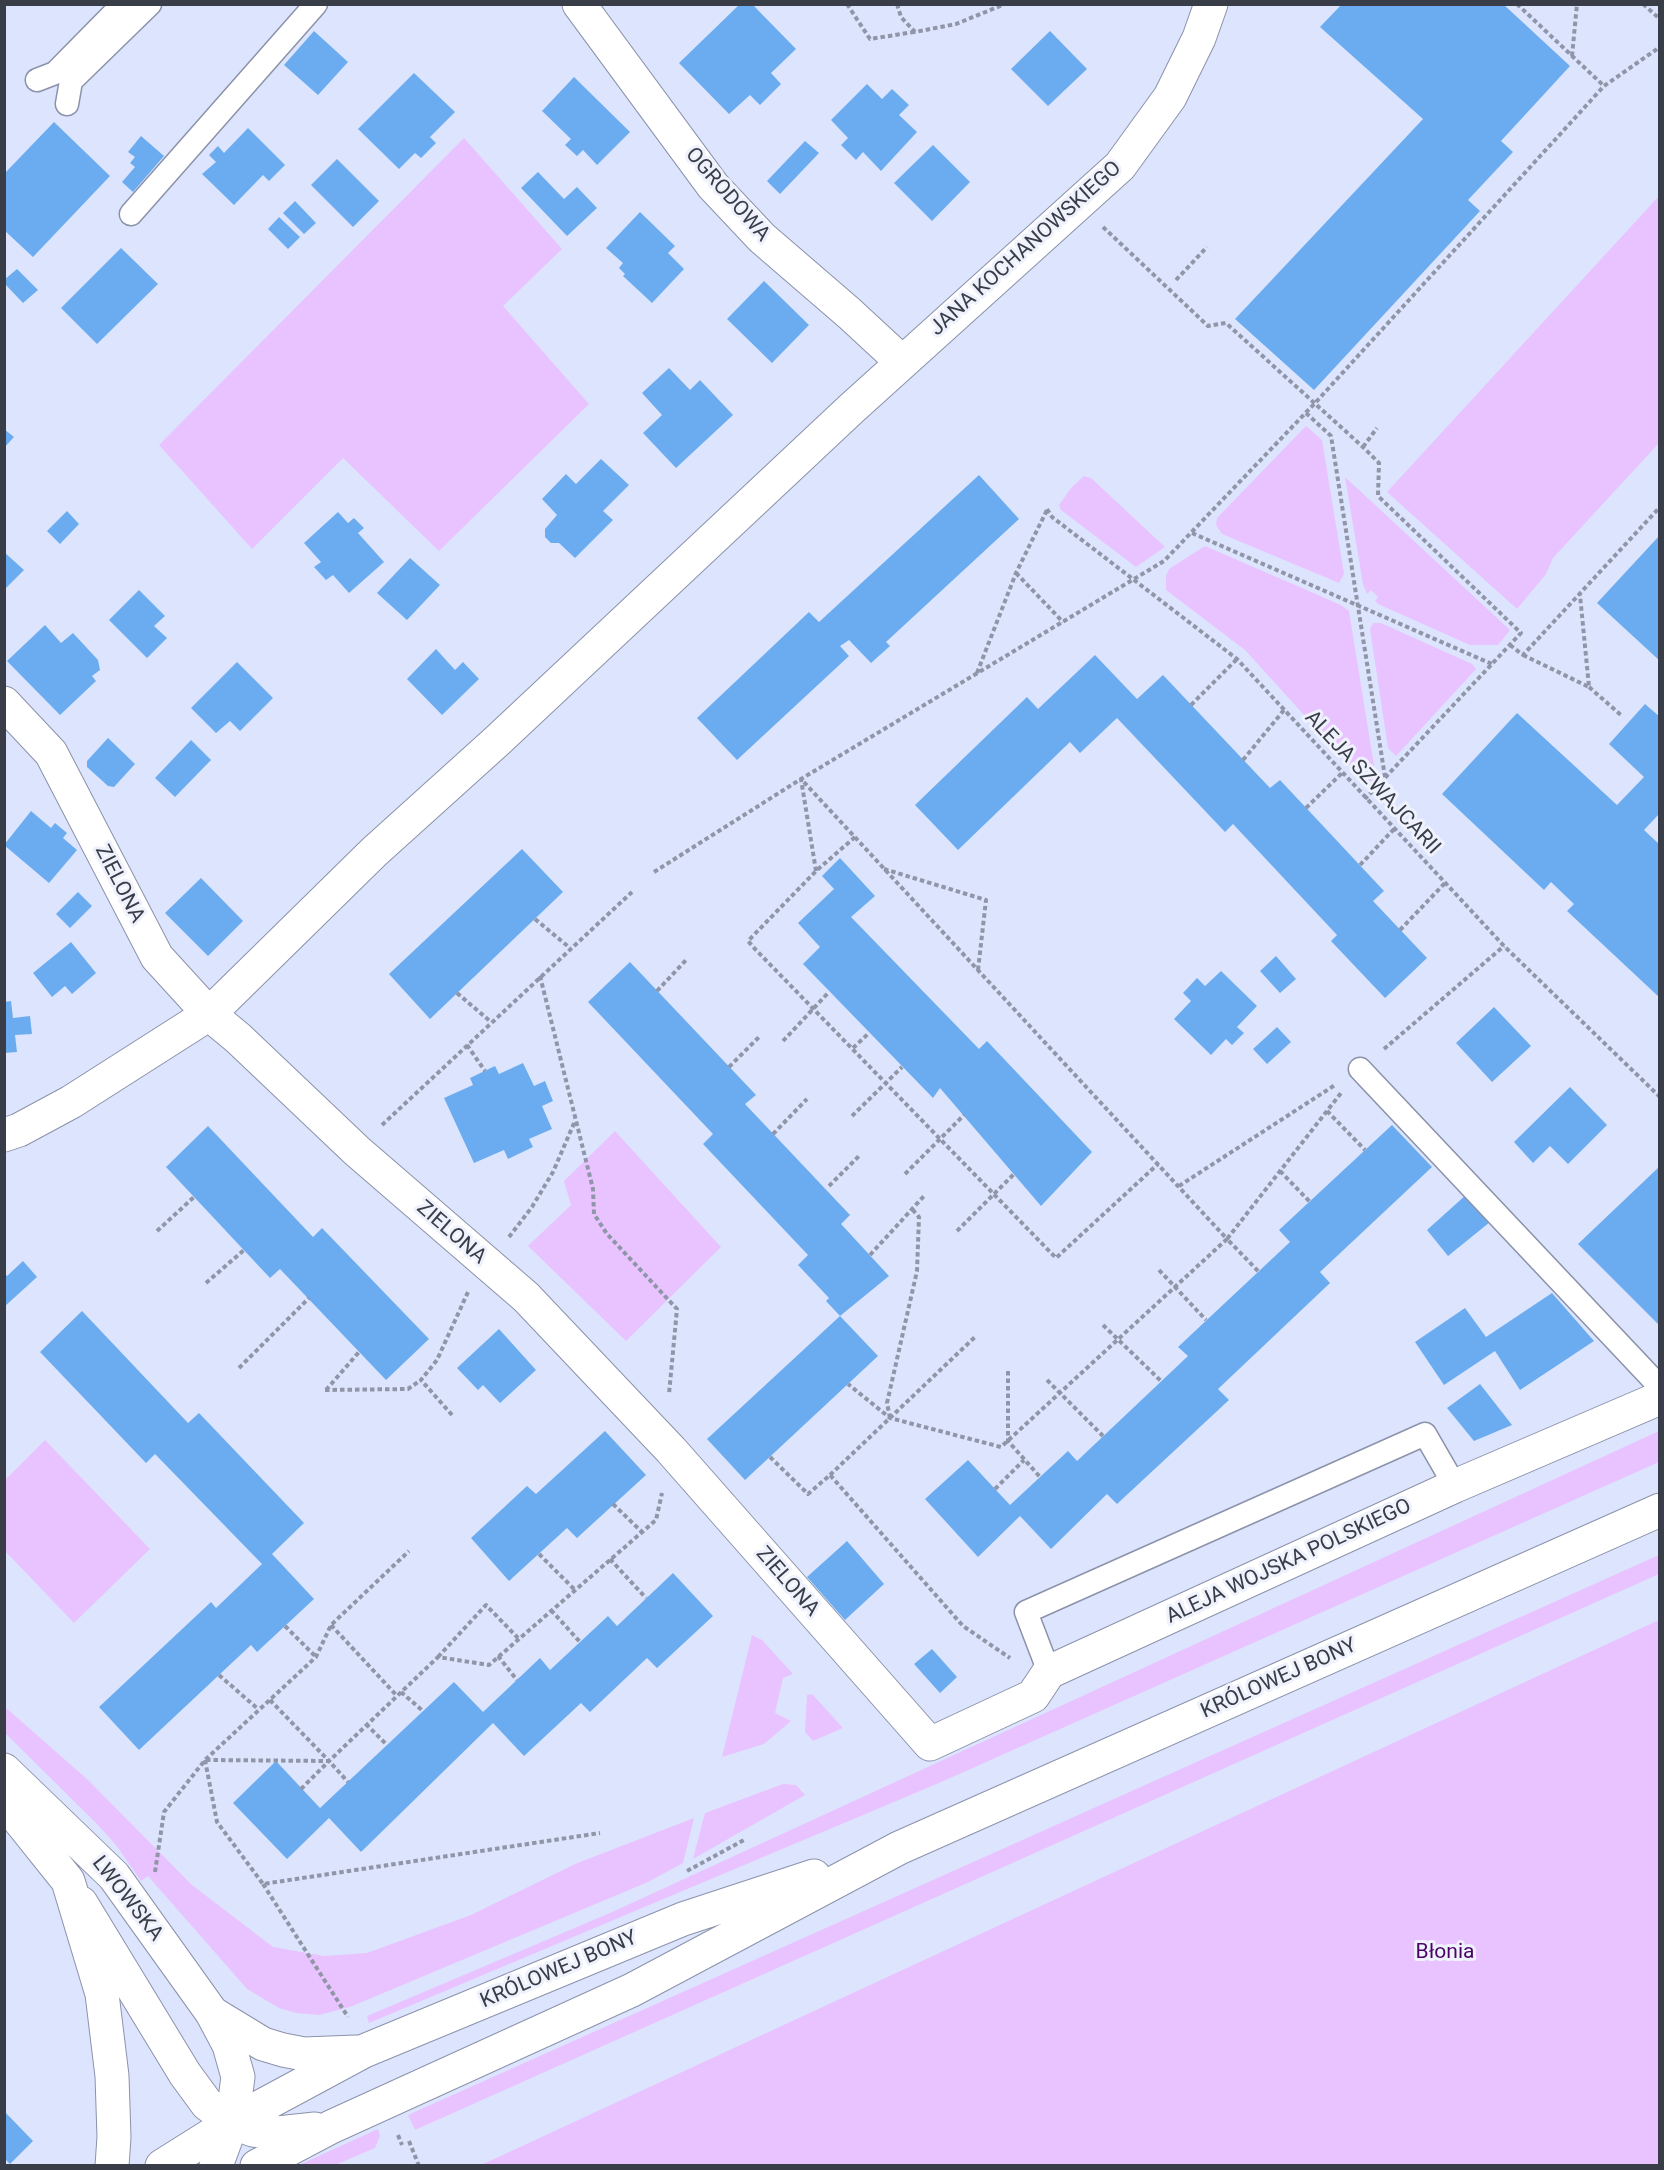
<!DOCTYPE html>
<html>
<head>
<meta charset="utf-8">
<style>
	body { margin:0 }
	#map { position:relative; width:1664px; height:2170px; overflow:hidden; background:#dde5fe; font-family:Roboto,sans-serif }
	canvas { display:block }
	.frame { position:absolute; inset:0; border:6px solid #393d47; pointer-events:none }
</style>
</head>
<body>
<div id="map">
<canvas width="1664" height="2170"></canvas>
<div class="frame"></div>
</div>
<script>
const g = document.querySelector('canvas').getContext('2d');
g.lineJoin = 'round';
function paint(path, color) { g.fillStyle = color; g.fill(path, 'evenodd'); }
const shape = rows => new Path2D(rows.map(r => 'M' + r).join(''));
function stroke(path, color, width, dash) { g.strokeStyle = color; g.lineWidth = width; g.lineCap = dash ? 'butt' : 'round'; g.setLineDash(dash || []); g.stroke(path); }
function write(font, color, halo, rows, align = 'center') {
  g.font = font + ' Roboto,sans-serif'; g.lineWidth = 6; g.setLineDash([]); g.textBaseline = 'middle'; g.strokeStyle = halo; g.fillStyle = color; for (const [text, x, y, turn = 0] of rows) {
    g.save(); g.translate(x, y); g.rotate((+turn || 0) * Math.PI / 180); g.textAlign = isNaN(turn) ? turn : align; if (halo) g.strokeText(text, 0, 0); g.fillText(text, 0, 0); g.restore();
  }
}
const green = shape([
	[464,138,562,249,503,306,589,404,439,551,343,458,252,549,159,445],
	[1659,196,1659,443,1553,558,1546,574,1517,609,1387,492],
	[1306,426,1322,440,1344,574,1339,583,1222,534,1216,525,1217,518],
	[1084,476,1091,478,1165,547,1136,567,1061,510,1059,505,1071,488],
	[1345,477,1510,630,1498,645,1470,645,1378,604,1375,601,1378,597,1371,590,1367,594,1363,584],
	[1205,546,1341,605,1349,611,1376,778,1374,781,1364,781,1245,650,1166,590,1166,576,1169,569],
	[1373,623,1381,623,1472,664,1476,669,1396,756,1388,748,1370,629],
	[615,1131,721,1247,626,1341,528,1246,571,1205,564,1181],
	[1659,1431,1659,1462,939,1783,369,2023,367,2016,610,1913],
	[45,1440,150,1549,74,1623,5,1551,5,1480],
	[1659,1555,1659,1574,415,2130,408,2115],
	[1659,1620,1659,2165,481,2165],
	[752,1635,762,1640,793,1674,783,1678,775,1713,791,1721,764,1744,722,1757],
	[812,1694,843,1728,813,1741,805,1732,807,1695],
	[5,1707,87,1779,192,1885,273,1947,324,1956,367,1953,471,1915,575,1864,694,1818,683,1863,648,1882,350,2007,319,2015,296,2013,279,2008,247,1989,148,1876,141,1881,116,1845,97,1824,5,1733],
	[783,1784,796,1785,805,1795,693,1859,705,1813],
	[378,2129,380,2136,375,2148,335,2165,299,2165]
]);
const building = shape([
	[740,4,752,4,796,49,771,73,781,84,760,105,750,95,729,114,679,63],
	[1342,4,1503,4,1570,66,1501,141,1513,152,1468,200,1480,211,1314,390,1235,319,1423,119,1320,27],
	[314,31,348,62,318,95,284,65],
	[1050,31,1087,69,1048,106,1011,69],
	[414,73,455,112,430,137,436,143,421,158,415,153,399,169,358,129],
	[574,77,630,132,597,165,583,150,577,156,565,145,571,139,542,111],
	[867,84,882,99,892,89,909,105,899,115,917,132,881,171,863,152,856,160,841,145,848,138,831,120],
	[54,122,110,176,33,257,4,230,4,174],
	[248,128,285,165,269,181,263,175,234,205,202,174,216,162,209,155,218,146,224,153],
	[141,136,164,156,133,192,122,182,135,167,130,163,135,157,128,152],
	[805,141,819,153,780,194,767,181],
	[933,145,970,182,932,221,894,183],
	[337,159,379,201,353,227,311,185],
	[538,172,564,199,577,187,597,208,567,236,521,188],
	[295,201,316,223,304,234,283,213],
	[640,212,675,246,668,253,684,269,652,303,623,276,625,274,619,268,623,263,606,248],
	[279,217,300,237,288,249,268,229],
	[121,248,158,284,97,344,61,308],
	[17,269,38,290,23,303,4,283,4,280],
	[764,281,809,325,772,363,727,319],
	[669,368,690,390,700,380,733,415,676,468,643,433,662,415,642,393],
	[4,429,14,437,4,448],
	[601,459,629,485,603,511,613,520,575,558,559,543,551,543,545,537,545,529,557,515,542,499,566,474,576,484],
	[979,475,1019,519,886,642,890,646,871,663,849,640,840,646,849,656,737,760,697,718,809,612,819,622],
	[67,511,79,524,60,544,47,531],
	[338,512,348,523,354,518,364,528,358,533,384,562,349,593,333,575,326,580,314,567,321,562,304,543],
	[1660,535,1660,661,1597,603],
	[4,552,24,570,4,590],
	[410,558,440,585,407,620,377,593],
	[139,590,165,616,154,626,167,638,147,658,109,620],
	[45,625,61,643,73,633,98,660,100,670,92,676,96,681,60,715,7,661],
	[436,649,455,670,463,662,479,679,442,715,407,679],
	[1095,655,1137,699,1163,675,1270,788,1280,780,1384,891,1373,901,1427,958,1385,998,1331,941,1337,935,1233,824,1225,832,1117,718,1080,753,1070,742,958,850,915,805,1027,697,1038,709],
	[237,662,273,698,240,731,230,721,216,733,191,708],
	[1645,704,1660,717,1660,813,1644,830,1660,845,1660,998,1567,911,1574,904,1551,882,1544,890,1442,794,1517,713,1617,805,1644,777,1609,744],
	[108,738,135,764,114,787,108,786,87,767,87,761],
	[191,740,211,760,175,797,155,778],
	[31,811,51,828,55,823,67,833,63,838,77,850,49,883,4,845],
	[522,849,563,892,430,1019,389,974],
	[840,858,875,896,851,917,979,1049,987,1041,1092,1152,1041,1206,940,1088,933,1098,803,964,820,947,798,923,834,889,822,876],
	[201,878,243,921,208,956,165,913],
	[78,892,92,906,70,928,56,914],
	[71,942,96,973,72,994,65,986,52,997,33,973],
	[1276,956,1296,979,1280,993,1260,971],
	[630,962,756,1095,745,1104,850,1215,841,1224,889,1276,840,1316,826,1301,829,1298,798,1265,808,1255,703,1144,713,1134,588,1002],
	[1221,971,1257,1006,1237,1027,1244,1033,1232,1045,1226,1039,1211,1055,1174,1019,1191,1001,1183,993,1197,978,1205,986],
	[11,1001,13,1018,30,1016,32,1034,15,1035,17,1052,4,1053,4,1002],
	[1494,1007,1531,1046,1492,1082,1456,1043],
	[1277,1027,1291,1042,1267,1064,1253,1049],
	[523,1063,534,1086,545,1081,553,1101,542,1106,552,1129,529,1139,533,1147,508,1159,504,1150,474,1163,444,1098,473,1085,470,1078,495,1066,499,1074],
	[1570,1087,1607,1125,1568,1164,1550,1146,1533,1163,1514,1142],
	[1392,1125,1432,1167,1320,1272,1330,1283,1218,1389,1229,1400,1117,1504,1107,1494,1051,1549,1020,1516,978,1557,925,1499,968,1460,1010,1505,1068,1451,1077,1461,1188,1356,1178,1347,1290,1242,1279,1230],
	[208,1126,313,1237,322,1228,429,1339,386,1380,280,1269,270,1278,166,1167],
	[1660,1166,1660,1326,1578,1244],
	[1467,1194,1490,1222,1448,1256,1427,1230],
	[23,1261,37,1277,4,1307,4,1273,7,1276],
	[1552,1293,1594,1341,1520,1390,1495,1351,1444,1385,1415,1342,1465,1308,1486,1337],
	[82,1311,188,1423,199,1413,304,1523,272,1554,314,1599,257,1652,251,1645,139,1750,99,1707,211,1602,216,1608,262,1564,155,1454,146,1463,40,1352],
	[840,1316,878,1356,745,1480,707,1439],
	[499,1329,536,1370,500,1403,483,1385,478,1390,457,1368],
	[1480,1384,1512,1425,1474,1441,1447,1408],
	[605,1431,646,1475,577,1538,567,1528,509,1581,471,1538,527,1486,536,1494],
	[847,1541,884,1584,845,1620,807,1577],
	[673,1573,713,1616,657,1668,647,1658,590,1712,581,1703,524,1756,493,1723,361,1852,329,1818,287,1859,233,1803,276,1761,320,1808,454,1682,483,1712,540,1658,550,1670,608,1616,617,1626],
	[932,1649,957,1677,940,1693,914,1664],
	[4,2111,33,2141,10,2164,4,2158]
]);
const path = shape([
	[847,4,870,39,914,32],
	[897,4,901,17,915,32,956,24,1005,4],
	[1517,4,1604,86],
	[1643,4,1660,19],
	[1572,56,1577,4],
	[1103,227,1208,326,1226,323,1363,447,1379,463,1378,496,1521,633,1365,799],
	[1176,280,1207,247],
	[1306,413,1331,436,1385,777],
	[1363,447,1377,428],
	[1047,509,1052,517,1237,659,1504,946,1660,1097],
	[1192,533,1492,664],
	[1016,573,1063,622],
	[1510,645,1523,655,1660,507],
	[1523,655,1589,687,1580,595],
	[977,673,1016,573,1047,510],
	[1589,687,1622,716],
	[1191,705,1237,659],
	[1243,760,1284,710],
	[1306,808,1342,773],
	[855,837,816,871,748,941,755,949,1056,1258,1158,1164],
	[1360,865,1394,829],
	[884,869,986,900,978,970],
	[816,871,801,779,1227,1239,1001,1447,890,1418,848,1384],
	[654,872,801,779,1164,561,1316,402,1604,86,1660,47],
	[535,919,570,948],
	[1400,930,1445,883],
	[540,976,593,1189,594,1214,607,1234,677,1309,669,1394],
	[657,991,686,960],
	[457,993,491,1022],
	[783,1041,829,992],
	[467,1045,485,1071],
	[853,1048,869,1033],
	[1384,1049,1504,946],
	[729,1067,759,1037],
	[1327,1111,1365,1150],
	[852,1116,902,1067],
	[382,1125,632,892],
	[773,1134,807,1099],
	[1280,1171,1310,1202],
	[905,1174,964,1115],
	[829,1186,860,1155],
	[1179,1186,1335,1085],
	[157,1231,194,1197],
	[957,1231,1014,1174],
	[509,1237,532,1207,553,1172,575,1121],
	[870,1255,924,1196],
	[1159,1270,1206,1320],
	[1258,1271,1227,1239,1341,1093],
	[206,1283,244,1250],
	[1103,1325,1161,1381],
	[239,1368,309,1298],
	[1008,1371,1008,1441,1040,1477],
	[1047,1380,1103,1436],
	[325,1390,408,1389,421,1380],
	[326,1390,359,1352],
	[452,1415,421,1380,437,1360,468,1292],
	[890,1418,887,1403,917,1271,919,1217,912,1209],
	[770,1457,808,1494,830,1475,963,1626,1010,1658],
	[830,1475,976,1336],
	[995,1489,1024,1460],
	[613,1504,642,1532],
	[539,1554,575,1590],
	[610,1559,646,1598],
	[551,1610,580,1642],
	[331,1625,397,1696],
	[285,1626,316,1657],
	[498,1656,517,1680],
	[438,1657,486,1605,518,1638],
	[219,1675,258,1709],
	[401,1692,423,1711],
	[270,1700,329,1761,438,1657,489,1665,656,1520,662,1493],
	[366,1724,387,1745],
	[205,1760,217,1822,263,1884,600,1833],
	[206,1760,329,1761,348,1782],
	[301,1789,329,1761],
	[687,1871,744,1840],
	[155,1872,164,1812,205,1760,316,1657,331,1625,409,1551],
	[263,1884,348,2017],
	[398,2135,402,2145],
	[409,2141,419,2166]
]);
const lane = shape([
	[37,80,55,73,123,4],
	[67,104,71,81,150,4],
	[131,214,316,4],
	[1360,1069,1660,1387],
	[1049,1672,1026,1612,1425,1434,1455,1486]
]);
const street = shape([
	[579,4,713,186,762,238,849,313,902,362],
	[4,703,51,753,157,957,209,1014,238,1038,357,1151,526,1297,671,1450,930,1744,1033,1696,1049,1672,1455,1486,1660,1398],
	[4,1135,19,1130,71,1102,209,1014,374,852,497,741,851,409,1120,166,1170,97,1199,38,1211,4]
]);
const secondary = shape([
	[81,1903,185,2074,207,2104,232,2122,253,2130,278,2133,315,2129],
	[212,2013,263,2044,283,2050,304,2054,356,2052],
	[162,2166,232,2122,364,2051,683,1919,814,1876],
	[257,2166,331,2127,632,1990,899,1848,1660,1510]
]);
const primary = shape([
	[4,1770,114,1876,212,2013,229,2045,238,2077,232,2122,216,2166],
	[4,1801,68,1881,102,1994,112,2076,114,2137,112,2166]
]);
const streetNames = [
	["OGRODOWA",727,195,49],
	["JANA KOCHANOWSKIEGO",1026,249,-42],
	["ALEJA SZWAJCARII",1372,783,47],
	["ZIELONA",119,884,63],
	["ZIELONA",451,1233,41],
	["ALEJA WOJSKA POLSKIEGO",1289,1562,-25],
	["ZIELONA",787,1582,49],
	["KRÓLOWEJ BONY",1279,1679,-24],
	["LWOWSKA",127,1899,52],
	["KRÓLOWEJ BONY",559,1970,-23]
];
const parkNames = [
	["Błonia",1445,1953]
];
paint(green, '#e9c3ff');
paint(building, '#6bacf0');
stroke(lane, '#8b92aa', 25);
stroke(street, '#8b92aa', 35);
stroke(secondary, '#8b92aa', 35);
stroke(primary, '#8b92aa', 35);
stroke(path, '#9096a8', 4, [4.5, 3]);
stroke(lane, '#fff', 22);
stroke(street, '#fff', 33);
stroke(secondary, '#fff', 33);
stroke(primary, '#fff', 33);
write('21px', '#393d47', '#eff2fd', streetNames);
write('21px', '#4a0463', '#eff2fd', parkNames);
</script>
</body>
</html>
